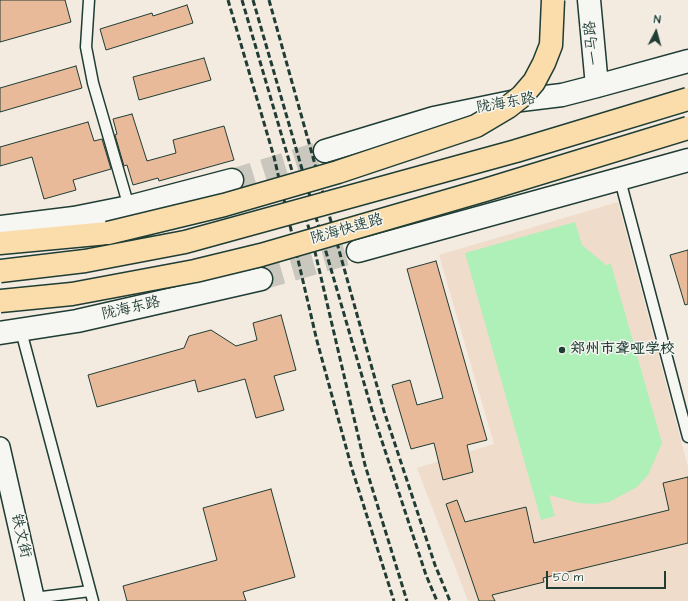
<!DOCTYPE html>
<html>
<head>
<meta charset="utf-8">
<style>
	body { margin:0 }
	#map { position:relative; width:688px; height:601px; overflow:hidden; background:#f3eae0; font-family:"Architects Daughter",sans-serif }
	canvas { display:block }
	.north { position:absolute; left:636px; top:12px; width:40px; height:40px; -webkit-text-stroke:3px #f6f6f2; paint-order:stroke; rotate:6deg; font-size:11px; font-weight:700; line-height:16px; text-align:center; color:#1f3d34 }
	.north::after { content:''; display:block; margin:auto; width:14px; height:18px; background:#1f3d34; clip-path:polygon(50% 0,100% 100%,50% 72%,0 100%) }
	.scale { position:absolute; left:546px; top:571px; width:120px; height:18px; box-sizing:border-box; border:2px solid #1f3d34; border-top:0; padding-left:5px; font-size:12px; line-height:14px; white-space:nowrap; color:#1f3d34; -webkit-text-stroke:3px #f6f6f2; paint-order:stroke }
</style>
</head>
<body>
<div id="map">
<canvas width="688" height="601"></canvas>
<div class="north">N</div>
<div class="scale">50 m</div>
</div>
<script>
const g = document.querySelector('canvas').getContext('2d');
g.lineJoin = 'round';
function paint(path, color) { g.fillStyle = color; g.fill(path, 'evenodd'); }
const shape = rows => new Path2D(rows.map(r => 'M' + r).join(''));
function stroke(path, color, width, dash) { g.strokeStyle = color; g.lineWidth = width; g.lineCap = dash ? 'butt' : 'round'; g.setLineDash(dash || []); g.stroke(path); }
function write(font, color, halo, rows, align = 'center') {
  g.font = font + ' "Architects Daughter","LXGW WenKai TC",sans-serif'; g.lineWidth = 3; g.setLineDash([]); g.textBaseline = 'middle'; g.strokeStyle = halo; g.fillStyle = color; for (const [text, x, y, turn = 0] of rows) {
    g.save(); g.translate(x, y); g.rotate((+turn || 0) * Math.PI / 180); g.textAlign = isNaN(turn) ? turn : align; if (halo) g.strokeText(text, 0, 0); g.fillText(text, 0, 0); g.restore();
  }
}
const built = shape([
	[618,202,688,467,688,601,468,601,417,468,494,444,439,255]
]);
const green = shape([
	[575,222,582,245,606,265,611,264,662,443,648,475,637,487,609,502,595,504,579,503,549,495,555,516,541,520,465,253]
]);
const building = shape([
	[0,0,65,0,71,22,0,42,0,0],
	[187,5,193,23,106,50,100,29,152,13,153,16,187,5],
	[204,58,211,80,139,100,133,77,204,58],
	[76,66,82,88,0,112,0,88,76,66],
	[132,114,147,161,176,153,173,140,224,126,234,160,159,181,158,178,133,185,127,165,124,166,115,135,117,134,113,119,132,114],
	[88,122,94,141,102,139,111,169,73,180,76,190,44,199,32,157,0,166,0,147,88,122],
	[688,250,688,304,685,305,670,255,688,250],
	[436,261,487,440,467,445,473,472,443,480,434,443,411,449,392,385,410,380,417,405,443,398,407,269,436,261],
	[281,315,296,370,274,376,284,410,256,418,245,379,198,392,195,380,97,407,88,375,184,348,189,336,211,330,236,346,257,340,253,323,281,315],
	[688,477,688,543,543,578,544,582,492,595,495,601,479,601,446,504,457,500,465,522,526,507,534,543,669,510,663,483,688,477],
	[271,489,295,577,243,592,246,601,127,601,123,586,217,560,203,508,271,489]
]);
const tertiaryTunnel = shape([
	[232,180,325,151],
	[261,279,358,251]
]);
const service = shape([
	[89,0,86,47,93,83,129,207],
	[620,180,688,437],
	[21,331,93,601],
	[34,598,90,591]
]);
const minor = shape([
	[0,447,35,601]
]);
const tertiary = shape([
	[589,0,597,86],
	[325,151,434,118,521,100,562,95,597,86,688,61],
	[0,227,74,218,129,207,232,180],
	[358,251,688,160],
	[0,333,77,321,261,279]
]);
const trunk = shape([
	[0,243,108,233]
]);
const rail = shape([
	[228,0,274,157,317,341,352,469,394,601],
	[242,0,312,239,365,465,407,601],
	[253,0,373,414,426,575,437,601],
	[269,0,384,411,435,565,450,601]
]);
const trunkBridge = shape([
	[108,233,224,205,338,172,476,126,508,107,522,96,534,82,544,63,551,45,553,0],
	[0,271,85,261,185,242,516,151,688,99],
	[0,301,72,294,195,271,261,255,485,190,688,128]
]);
const markers = [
	[562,350,4,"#1f3d34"]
];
const streetNames = [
	["一马路",593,43,-96],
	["陇海东路",506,104,-10],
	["陇海快速路",347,230,-16],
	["陇海东路",131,309,-13],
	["铁文街",20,536,77]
];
const poiNames = [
	["郑州市聋哑学校",570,350]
];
paint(built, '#f0dccb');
paint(green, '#aff0b8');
paint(building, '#e9ba99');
stroke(building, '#1f3d34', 1);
stroke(tertiaryTunnel, '#c9c7be', 22, [22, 11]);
stroke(service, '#1f3d34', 13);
stroke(minor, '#1f3d34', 22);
stroke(tertiary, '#1f3d34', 25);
stroke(trunk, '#1f3d34', 25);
stroke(service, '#f6f6f2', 10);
stroke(minor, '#f6f6f2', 19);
stroke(tertiary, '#f6f6f2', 22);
stroke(trunk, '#fbddab', 22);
stroke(rail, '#1f3d34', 3, [6, 3]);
stroke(trunkBridge, '#1f3d34', 25, []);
stroke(trunkBridge, '#fbddab', 22);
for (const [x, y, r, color] of markers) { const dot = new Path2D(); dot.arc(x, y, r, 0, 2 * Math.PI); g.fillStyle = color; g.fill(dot); stroke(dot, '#f6f6f2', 1.5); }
write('15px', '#1f3d34', '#f6f6f2', streetNames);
write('bold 15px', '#1f3d34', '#f6f6f2', poiNames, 'left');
</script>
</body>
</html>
